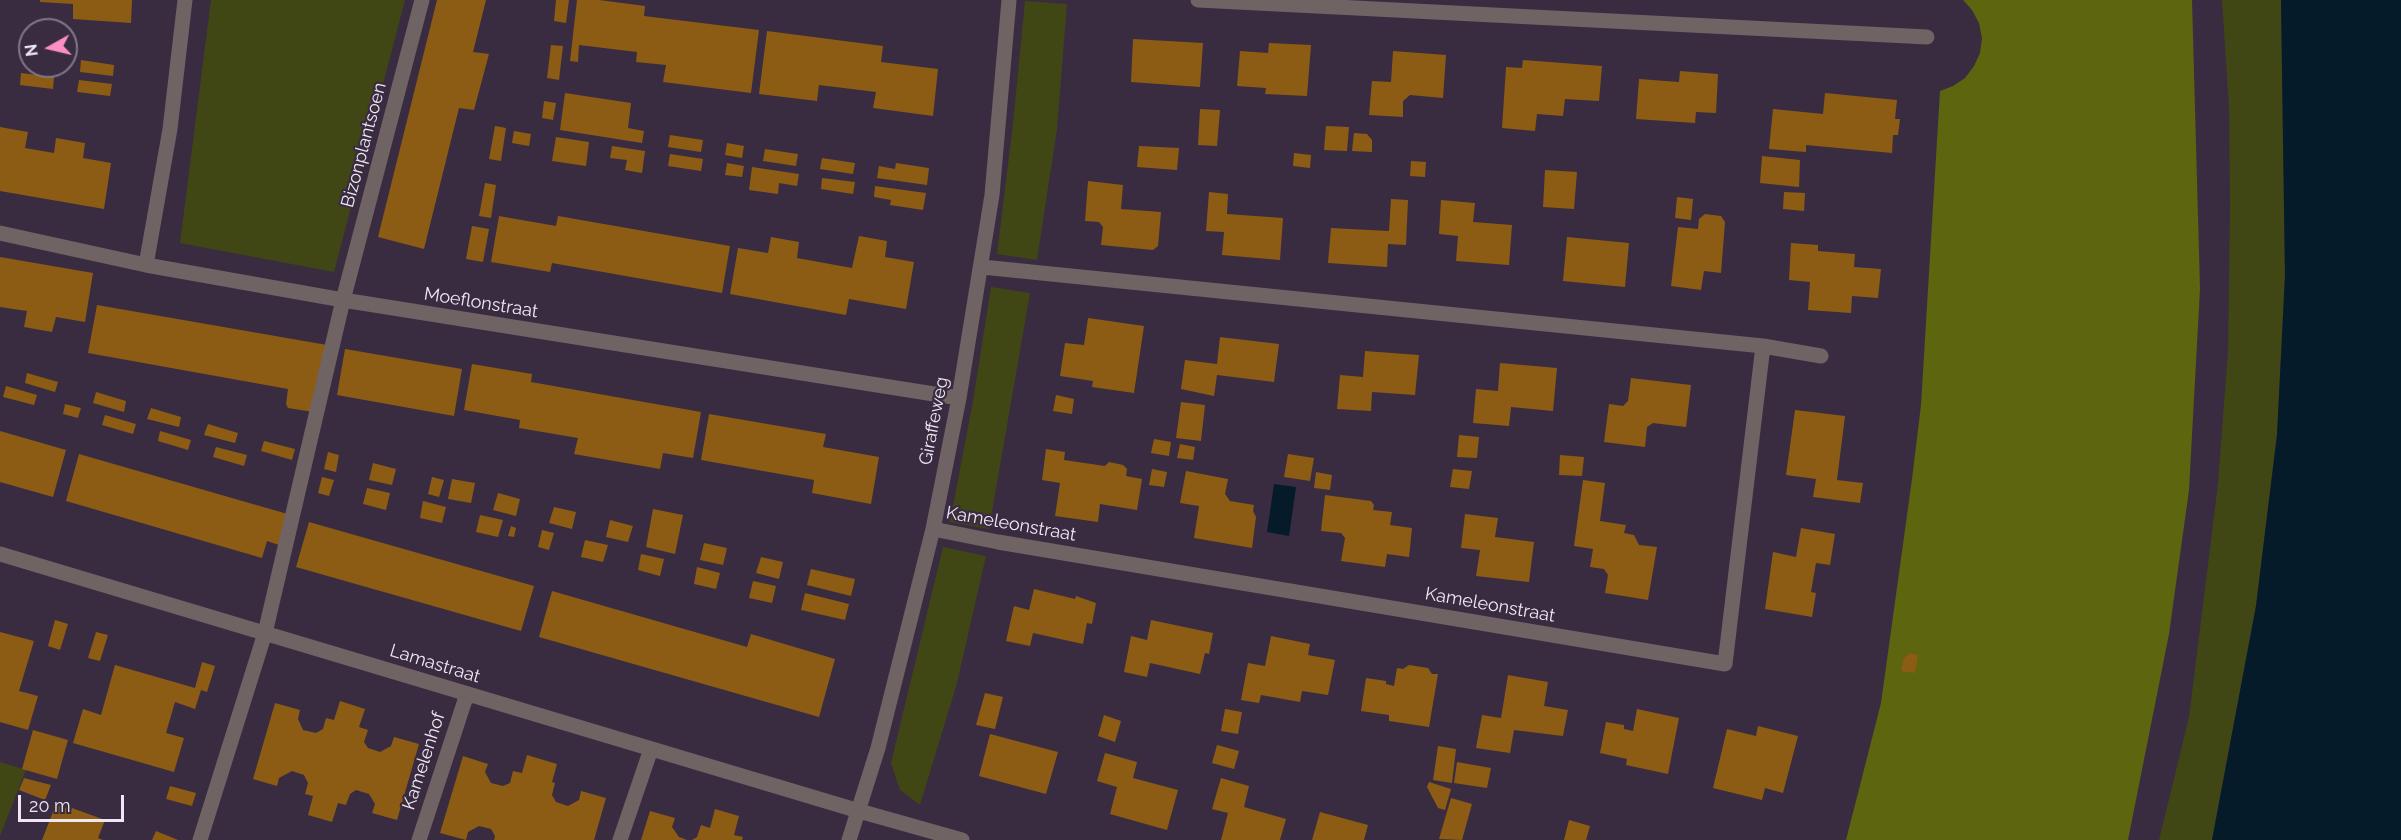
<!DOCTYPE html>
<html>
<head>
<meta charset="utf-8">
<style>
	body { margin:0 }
	#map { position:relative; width:2401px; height:840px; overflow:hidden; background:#392c41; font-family:Raleway,sans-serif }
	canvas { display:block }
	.north { position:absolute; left:18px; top:18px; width:60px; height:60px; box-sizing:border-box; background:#392c41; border:2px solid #827789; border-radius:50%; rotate:262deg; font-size:16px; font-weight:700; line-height:24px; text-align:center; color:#efe7f4 }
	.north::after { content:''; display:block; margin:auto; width:21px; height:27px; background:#fc8fc2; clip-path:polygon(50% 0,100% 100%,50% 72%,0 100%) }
	.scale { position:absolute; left:18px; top:795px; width:106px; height:27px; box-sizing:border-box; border:3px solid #efe7f4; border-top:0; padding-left:8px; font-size:18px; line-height:21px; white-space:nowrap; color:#efe7f4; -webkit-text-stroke:4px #392c41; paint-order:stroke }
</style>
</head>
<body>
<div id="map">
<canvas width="2401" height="840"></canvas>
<div class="north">N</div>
<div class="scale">20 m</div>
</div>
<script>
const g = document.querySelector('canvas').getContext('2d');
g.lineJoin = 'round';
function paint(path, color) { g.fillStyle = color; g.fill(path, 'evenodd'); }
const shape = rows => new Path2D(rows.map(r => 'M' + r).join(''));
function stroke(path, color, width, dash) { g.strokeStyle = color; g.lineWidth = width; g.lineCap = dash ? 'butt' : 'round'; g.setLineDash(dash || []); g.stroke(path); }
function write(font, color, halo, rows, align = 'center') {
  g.font = font + ' Raleway,sans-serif'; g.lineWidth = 4.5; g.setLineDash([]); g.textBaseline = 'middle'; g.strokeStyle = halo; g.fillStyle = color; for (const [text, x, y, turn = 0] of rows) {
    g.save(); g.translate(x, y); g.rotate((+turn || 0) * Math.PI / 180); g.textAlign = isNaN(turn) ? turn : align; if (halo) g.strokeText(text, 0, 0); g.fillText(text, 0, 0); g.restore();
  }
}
const green = shape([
	[211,0,405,0,334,272,180,243],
	[2222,0,2281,0,2285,276,2277,435,2256,606,2212,840,2159,840,2189,717,2218,484,2228,351,2230,207,2229,107],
	[1025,1,1067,4,1057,129,1037,260,997,254,1013,124],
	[991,287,1030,293,989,529,950,522,973,401],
	[943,547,986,556,957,683,920,805,900,790,891,763],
	[0,762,26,770,0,836]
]);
const forest = shape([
	[1963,0,2192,0,2200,289,2189,490,2169,634,2128,840,1846,840,1881,703,1912,479,1921,405,1940,91,1953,86,1965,78,1974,66,1980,53,1982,38,1979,23,1972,10]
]);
const water = shape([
	[2281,0,2401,0,2401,840,2212,840,2256,606,2277,435,2285,276],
	[1274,484,1296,487,1289,536,1267,532]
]);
const building = shape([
	[40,0,132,0,131,23,73,19,73,4,40,2],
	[437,0,486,0,473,52,489,54,474,110,459,108,424,249,378,237],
	[556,0,569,0,566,23,554,21],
	[577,0,599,0,645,6,644,16,759,30,751,93,663,82,666,65,636,62,637,52,579,45,578,62,570,61],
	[767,31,883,46,881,62,938,69,933,116,873,108,876,92,819,85,817,101,759,94],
	[1133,39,1203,43,1200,87,1131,82],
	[1269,43,1311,45,1307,96,1265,94,1266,88,1237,86,1240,51,1268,53],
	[551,45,563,46,559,80,547,78],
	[1393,51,1446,55,1443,98,1410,95,1403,101,1403,117,1369,115,1372,81,1391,82],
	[25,53,30,54,30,66,23,65],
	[81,60,114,65,113,76,80,72],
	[1523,60,1602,66,1599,101,1565,99,1563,116,1537,114,1535,131,1502,128,1506,67,1522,68],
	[1680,71,1718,74,1716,113,1696,112,1695,123,1636,119,1639,79,1679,82],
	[21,73,54,77,53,89,20,85],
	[79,80,112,84,110,96,77,92],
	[565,93,631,103,628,128,644,131,642,143,560,130],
	[1825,93,1897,100,1895,119,1900,119,1898,135,1893,135,1892,153,1806,145,1806,152,1769,149,1773,109,1823,114],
	[544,101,556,103,553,120,542,118],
	[1200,109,1220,110,1217,146,1198,145],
	[495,126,506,128,501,161,489,159],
	[1326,126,1349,127,1347,151,1324,150],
	[0,127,28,132,25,148,54,153,56,138,85,143,83,158,111,163,104,209,0,191],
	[514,131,531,134,529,146,512,143],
	[1354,133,1367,134,1372,140,1372,152,1352,151],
	[670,135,703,140,701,152,668,147],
	[556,137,589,142,586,166,552,161],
	[727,143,744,146,742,158,725,155],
	[612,146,645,151,642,173,625,170,627,160,610,158],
	[1139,146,1179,148,1177,170,1137,167],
	[765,149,798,154,796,166,763,161],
	[1294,153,1311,155,1310,168,1293,166],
	[670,154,703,159,701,171,668,166],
	[1762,156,1800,160,1799,187,1760,183],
	[822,158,855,163,853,174,820,169],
	[1411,161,1426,162,1425,177,1410,176],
	[727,163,744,166,742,177,725,175],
	[896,163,929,168,927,185,877,178,879,166,895,169],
	[752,167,799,174,797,186,779,183,778,194,749,190],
	[1545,170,1577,172,1574,209,1543,207],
	[822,178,855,182,853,194,821,189],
	[1088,181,1123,185,1121,209,1161,212,1158,246,1153,250,1101,245,1103,227,1099,222,1085,221],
	[485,183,496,185,491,218,479,216],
	[875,186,926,193,923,210,890,205,891,200,874,197],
	[1209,192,1228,194,1227,214,1283,218,1280,260,1222,255,1224,232,1206,231],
	[1784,192,1805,193,1804,211,1783,209],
	[1677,197,1693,199,1691,220,1675,218],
	[1391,199,1408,200,1406,245,1388,244,1387,267,1328,263,1331,228,1389,231],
	[1441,200,1475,203,1473,222,1512,225,1509,265,1456,261,1458,236,1439,234],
	[1705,214,1721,216,1725,222,1721,273,1704,271,1701,290,1671,286,1678,227,1698,229,1699,219],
	[499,216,556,226,558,216,730,246,722,293,552,263,550,272,491,262],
	[472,226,489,229,483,262,466,259],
	[859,236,887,241,885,257,914,262,906,309,849,299,846,315,730,294,738,248,768,253,771,237,799,242,797,258,852,268],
	[1567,237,1629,243,1625,287,1563,281],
	[1791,243,1818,245,1818,251,1855,254,1854,267,1881,269,1878,298,1852,296,1851,313,1808,310,1810,282,1789,280],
	[0,257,93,273,85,322,56,317,52,332,24,327,27,311,0,307],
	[97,305,327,345,313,412,288,408,286,404,288,389,88,353],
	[1088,318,1144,326,1134,393,1092,387,1093,381,1060,376,1065,343,1084,345],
	[1220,337,1279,344,1274,382,1217,375,1214,396,1181,389,1185,360,1217,364],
	[345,349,462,369,454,416,337,395],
	[1365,351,1419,355,1415,395,1372,392,1371,411,1337,409,1340,375,1363,377],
	[1500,363,1557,368,1553,411,1511,407,1509,426,1473,423,1476,389,1498,391],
	[472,364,532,374,531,382,701,412,693,458,663,453,660,469,574,454,578,438,519,428,520,420,464,410],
	[27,373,58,382,55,392,25,383],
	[1631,378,1691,385,1686,427,1653,423,1647,427,1645,447,1604,442,1609,404,1623,406,1628,401],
	[6,386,37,395,34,405,3,397],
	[96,392,126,401,124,412,93,403],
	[1056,395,1074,399,1072,414,1053,411],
	[1181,402,1205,405,1201,441,1176,438],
	[65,404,81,408,78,418,63,414],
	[151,408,181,417,179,427,147,419],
	[1795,410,1845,416,1837,480,1863,483,1860,503,1813,497,1816,479,1786,475],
	[709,414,826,434,823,447,879,457,871,504,812,493,814,480,701,460],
	[105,415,136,424,133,434,102,425],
	[208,424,238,433,235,443,204,435],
	[0,431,66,450,53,497,0,482],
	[160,431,191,440,188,450,158,441],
	[1459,435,1479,437,1477,458,1457,457],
	[1154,439,1171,442,1169,456,1151,453],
	[264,441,295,449,292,460,261,451],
	[1180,444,1195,447,1193,460,1177,458],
	[216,447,247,455,244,466,213,457],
	[1046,449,1065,452,1064,460,1105,466,1109,462,1123,465,1127,469,1126,476,1142,479,1137,510,1100,504,1098,522,1055,516,1060,483,1042,480],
	[328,452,339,455,336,472,324,469],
	[79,454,291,515,282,546,267,541,262,558,66,501],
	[1288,454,1314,458,1310,481,1284,477],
	[1560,455,1584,457,1582,476,1559,475],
	[373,463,396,469,392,485,369,480],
	[1152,469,1167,472,1164,487,1149,485],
	[1453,469,1472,471,1469,489,1450,487],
	[1186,471,1228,479,1225,494,1230,501,1254,505,1253,511,1256,517,1252,548,1194,538,1199,506,1180,503],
	[1316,472,1332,475,1330,490,1314,488],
	[322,477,334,480,329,496,318,493],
	[432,477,444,480,439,497,428,494],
	[452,479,475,483,471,503,448,499],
	[1583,480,1605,483,1600,521,1626,525,1624,533,1634,535,1639,545,1657,547,1648,600,1605,593,1608,575,1604,569,1590,567,1593,549,1574,546],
	[367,488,390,493,386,510,363,504],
	[498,493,520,499,516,516,493,510],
	[1325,495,1371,501,1374,505,1373,510,1392,512,1390,525,1412,528,1409,557,1387,554,1385,567,1341,561,1345,538,1341,533,1321,531],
	[423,501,446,507,442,523,420,518],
	[554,507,576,512,572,529,549,523],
	[653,509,683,515,675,554,646,547],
	[1465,514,1498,518,1495,537,1534,542,1529,582,1476,576,1480,550,1461,548],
	[480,515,503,520,498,537,476,532],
	[610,520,633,526,628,542,606,537],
	[309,522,534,586,521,631,296,567],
	[511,526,516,528,514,537,508,536],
	[1801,528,1835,534,1830,565,1816,563,1811,592,1816,593,1812,617,1765,609,1773,552,1796,557],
	[542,530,554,533,549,550,538,547],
	[585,540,608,545,603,562,581,557],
	[704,543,727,548,723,565,700,560],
	[641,554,664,559,660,576,638,570],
	[761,557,783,562,779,579,756,573],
	[697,567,720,573,716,589,694,584],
	[811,569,855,579,851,596,807,585],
	[753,581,776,586,772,603,749,598],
	[1034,589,1075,599,1076,596,1096,603,1092,624,1087,623,1083,644,1033,633,1030,646,1006,641,1014,606,1029,610],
	[552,591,747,647,751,634,835,659,819,717,539,637],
	[805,593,849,604,845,620,801,610],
	[55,620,68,624,60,650,48,646],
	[1151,620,1213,633,1209,654,1205,653,1200,674,1150,663,1147,677,1124,672,1131,636,1147,640],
	[0,632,34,641,19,691,38,696,28,730,0,722],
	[96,632,108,635,100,661,88,658],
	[1271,636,1310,644,1308,655,1335,660,1328,695,1302,691,1300,702,1261,695,1259,703,1241,700,1248,663,1265,666],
	[1910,653,1918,655,1915,673,1901,671,1904,658],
	[202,662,215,666,207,692,201,690,195,709,175,702,166,733,184,738,174,772,73,743,83,709,101,715,115,665,195,688],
	[1409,665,1428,668,1432,674,1438,674,1429,727,1389,721,1389,715,1361,711,1366,678,1386,681,1386,684,1394,686,1397,668,1403,669],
	[1508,675,1548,682,1544,706,1568,710,1563,736,1514,730,1510,753,1476,748,1482,715,1501,718],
	[985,693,1003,697,995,729,976,725],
	[340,701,365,709,359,727,368,730,364,742,368,748,380,752,391,746,394,737,419,744,397,820,372,813,375,804,369,794,356,790,350,794,346,805,338,803,332,822,308,815,313,796,305,794,308,783,304,775,292,771,279,778,277,786,253,779,275,703,300,710,298,719,303,730,316,733,323,729,326,718,334,720],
	[1225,709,1242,712,1238,734,1221,731],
	[1637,709,1679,718,1668,774,1626,765,1627,759,1600,753,1606,722,1624,725,1624,729,1633,731],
	[1104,715,1121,721,1115,742,1098,736],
	[1758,726,1798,736,1783,793,1765,788,1762,800,1713,788,1727,729,1756,736],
	[33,730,68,740,57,779,22,769],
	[990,734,1058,752,1046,794,979,776],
	[1217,745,1239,751,1234,769,1212,763],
	[1438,746,1456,749,1452,783,1433,780],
	[1105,753,1137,762,1133,778,1178,790,1167,830,1110,814,1117,787,1097,781],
	[527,755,557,764,552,782,555,783,552,795,556,802,568,806,579,800,581,791,606,798,594,840,494,840,495,836,491,829,479,826,468,832,466,840,440,833,463,756,488,764,485,772,491,783,503,786,510,783,513,771,522,773],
	[1457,762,1491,768,1487,788,1454,783],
	[24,778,51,785,45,800,19,790],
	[1221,778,1249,786,1244,807,1286,819,1280,840,1221,840,1228,813,1212,809],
	[1429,782,1451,789,1445,810,1438,808,1427,787],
	[170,786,196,793,192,806,166,799],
	[1451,798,1472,804,1462,840,1439,839],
	[56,804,71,810,72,808,105,820,98,838,103,840,42,840],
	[715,809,739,816,734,835,743,837,742,840,692,840,697,837,701,825,710,828],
	[650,811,675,818,672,827,679,837,687,840,641,840],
	[1320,812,1368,825,1364,840,1312,840],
	[1569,820,1590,826,1586,840,1564,840],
	[156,831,178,840,152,840]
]);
const street = shape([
	[1198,0,1927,37],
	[0,233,146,265,343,300,959,398],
	[146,265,170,129,185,0],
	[1763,346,1821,356],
	[933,529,998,542,1725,664,1763,346,982,267],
	[0,554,859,811,962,840],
	[200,840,265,633,343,300,422,0],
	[419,840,467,694],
	[620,840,651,749],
	[849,840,878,748,933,529,959,398,992,195,1009,0]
]);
const streetNames = [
	["Bizonplantsoen",364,145,-75],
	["Moeflonstraat",481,303,9],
	["Giraffeweg",934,421,-79],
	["Kameleonstraat",1011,524,10],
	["Kameleonstraat",1490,605,10],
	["Lamastraat",435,664,17],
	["Kamelenhof",424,761,-72]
];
paint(green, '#414615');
paint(forest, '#5d650f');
paint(water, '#051b2a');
paint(building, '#8c5c14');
stroke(street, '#706364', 15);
write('18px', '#efe7f4', '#392c41', streetNames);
</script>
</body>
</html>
